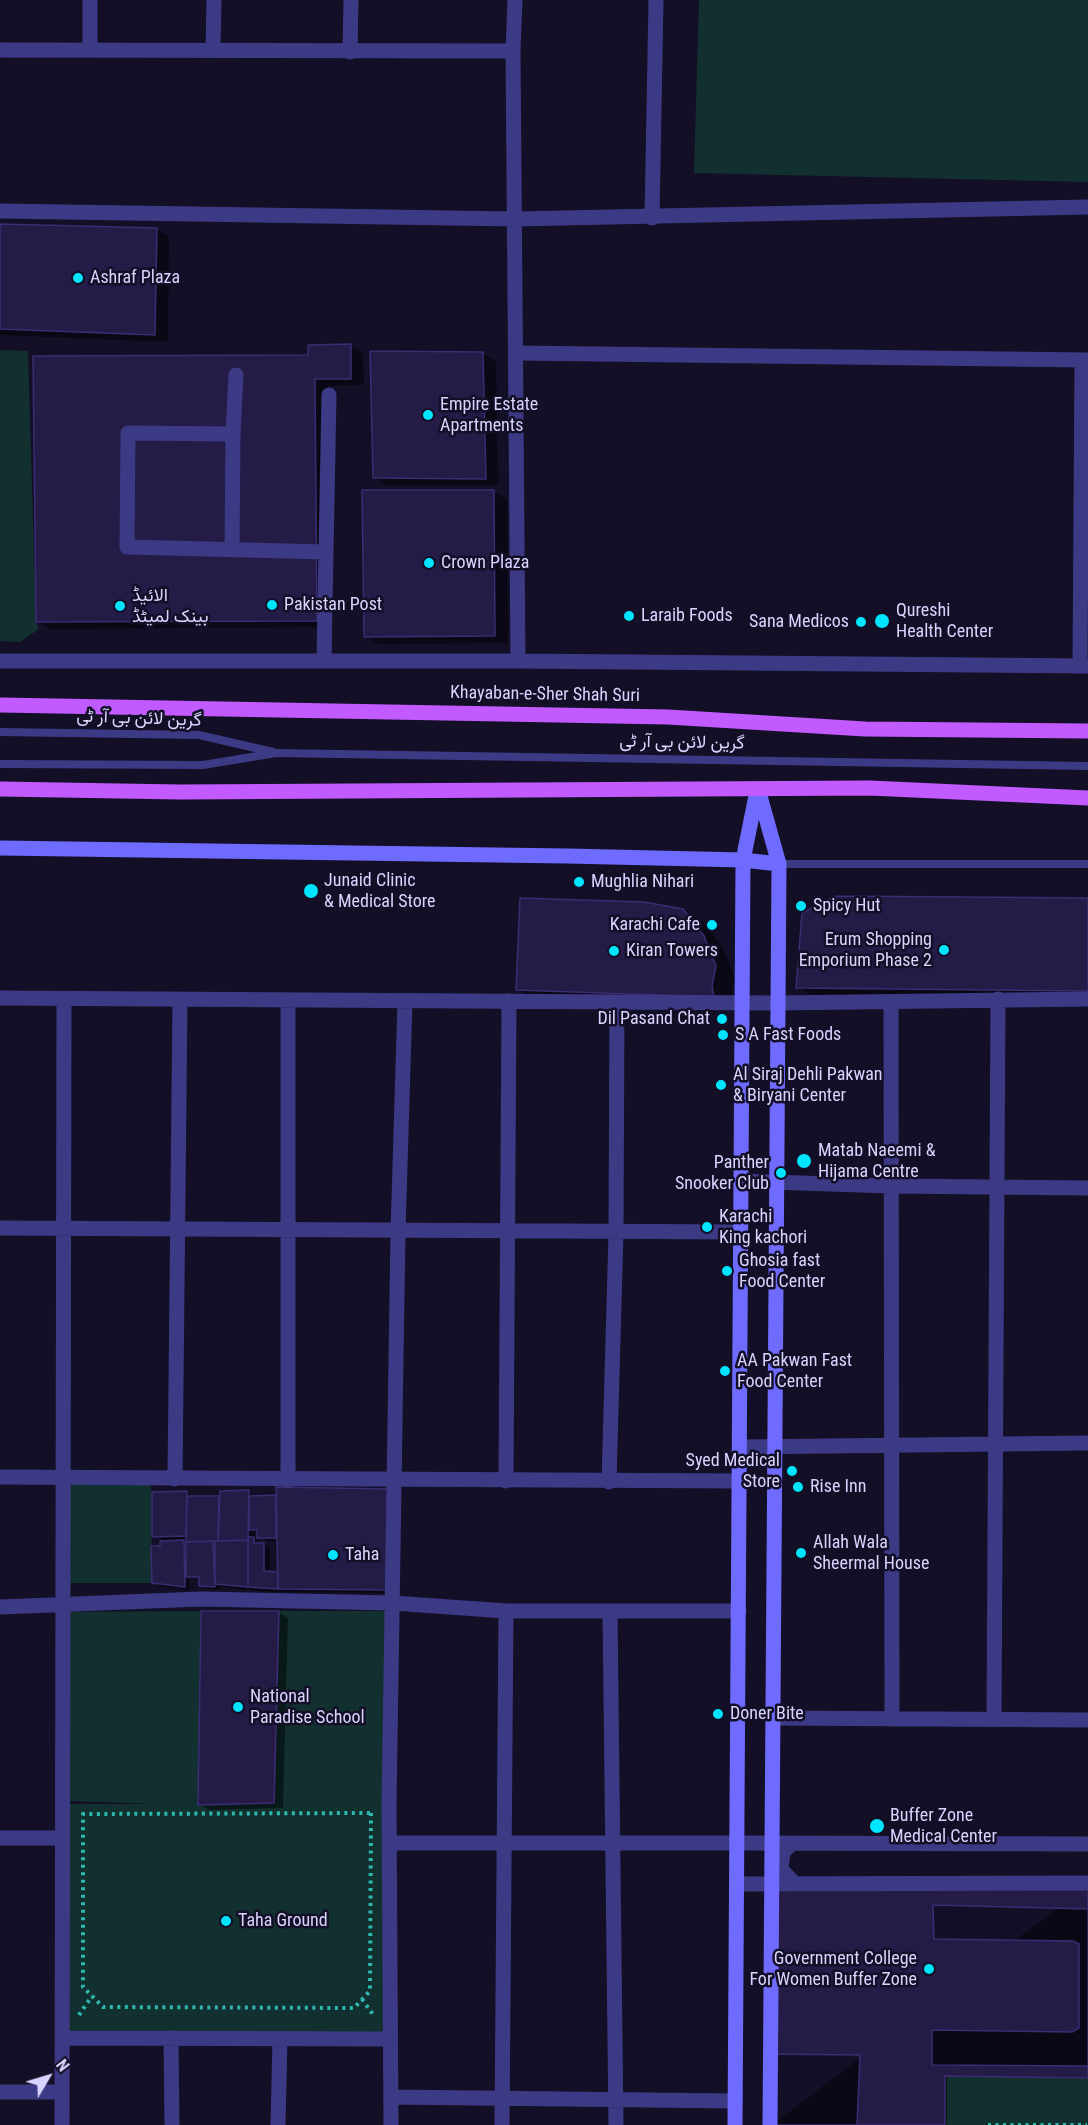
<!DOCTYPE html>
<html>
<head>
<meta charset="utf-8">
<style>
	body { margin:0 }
	#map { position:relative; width:1088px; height:2125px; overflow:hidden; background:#130f26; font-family:"Roboto Condensed",sans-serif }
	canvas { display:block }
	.north { position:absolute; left:18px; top:2047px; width:60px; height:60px; -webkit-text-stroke:4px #130f26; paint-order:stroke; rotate:52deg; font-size:16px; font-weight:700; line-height:24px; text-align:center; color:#d9d4ff }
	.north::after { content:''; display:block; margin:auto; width:21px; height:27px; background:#d9d4ff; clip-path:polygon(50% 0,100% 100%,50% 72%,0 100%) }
</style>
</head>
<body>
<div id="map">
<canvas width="1088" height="2125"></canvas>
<div class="north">N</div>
</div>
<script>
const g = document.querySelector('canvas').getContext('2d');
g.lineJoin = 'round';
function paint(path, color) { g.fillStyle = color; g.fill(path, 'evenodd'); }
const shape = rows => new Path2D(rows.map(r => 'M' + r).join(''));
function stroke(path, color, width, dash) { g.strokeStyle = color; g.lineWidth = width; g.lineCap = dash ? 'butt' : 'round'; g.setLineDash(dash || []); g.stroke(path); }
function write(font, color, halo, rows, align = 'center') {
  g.font = font + ' "Roboto Condensed",Vazirmatn,sans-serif'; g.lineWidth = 5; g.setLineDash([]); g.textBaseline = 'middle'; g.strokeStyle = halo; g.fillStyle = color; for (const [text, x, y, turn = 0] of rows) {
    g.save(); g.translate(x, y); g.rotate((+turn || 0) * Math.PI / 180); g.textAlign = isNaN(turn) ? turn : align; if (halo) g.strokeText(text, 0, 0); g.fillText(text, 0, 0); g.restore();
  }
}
const green = shape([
	[699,0,1088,0,1088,182,694,173],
	[0,350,28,351,36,622,39,629,20,642,0,641],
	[70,1482,151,1483,152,1583,70,1583],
	[201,1611,198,1805,274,1803,279,1611,393,1611,390,2039,62,2038,62,1804,155,1804,70,1801,70,1612],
	[945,2076,1088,2078,1088,2125,945,2125]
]);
const shadow = shape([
	[0,226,156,229,169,237,168,342,0,335],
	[350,346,363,353,364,385,328,386,330,627,50,629,37,621,309,356],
	[371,352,483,354,496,361,498,485,387,485,374,477],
	[494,492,507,499,508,643,378,644,365,636],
	[1088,900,1088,1001,817,998,798,987],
	[683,911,703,922,723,948,735,978,731,998,537,1000,517,989],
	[248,1491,255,1497,278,1497,394,1593,270,1592,220,1587,220,1590,207,1589,200,1585,201,1580,190,1578,190,1590,159,1586,153,1582,162,1539,153,1536,187,1493,193,1497,220,1498,221,1492],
	[255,1532,258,1533,259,1537,265,1540,278,1541,279,1574,270,1573,270,1548,254,1539],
	[179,1539,187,1539,187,1544],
	[278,1612,288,1618,283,1808,209,1810,199,1804],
	[1088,1885,1088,2079,947,2076,947,2125,772,2125]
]);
const building = shape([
	[0,224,157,228,155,335,0,329,0,224],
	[351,344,351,379,315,379,317,621,36,622,33,356,308,355,308,345,351,344],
	[370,351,483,352,486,479,373,478,370,351],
	[362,490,494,490,495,636,364,637,362,490],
	[835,896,1088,898,1088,991,796,988,802,913,835,896],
	[520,898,644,902,683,909,704,936,716,966,712,986,714,997,516,990,520,898],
	[276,1487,389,1489,388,1590,278,1589,276,1487],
	[249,1490,248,1540,218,1541,220,1491,249,1490],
	[187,1491,186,1536,152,1537,152,1492,187,1491],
	[276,1495,276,1538,257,1538,257,1530,249,1530,249,1496,276,1495],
	[187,1496,219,1496,218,1541,186,1542,187,1496],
	[248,1537,254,1537,254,1543,264,1543,264,1571,278,1572,278,1589,248,1587,248,1537],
	[184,1540,185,1587,152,1583,151,1546,160,1546,160,1541,184,1540],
	[248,1540,248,1587,215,1584,215,1541,248,1540],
	[213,1541,215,1587,199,1586,199,1577,186,1577,186,1542,213,1541],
	[201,1611,279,1611,274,1803,198,1805,201,1611],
	[1088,1883,1088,2078,945,2076,945,2125,770,2125,771,1884,1088,1883],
	[933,1905,1088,1909,1088,2066,932,2065,932,2030,1072,2032,1079,2028,1079,1944,1073,1941,934,1939,933,1905],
	[770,2054,860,2055,857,2125,770,2125,770,2054]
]);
const path = shape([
	[371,1813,370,1991,354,2008,103,2007,83,1987,83,1814,371,1813],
	[362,1999,374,2016],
	[79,2015,92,1996],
	[988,2125,1087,2125]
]);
const service = shape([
	[0,732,199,735,273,752],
	[0,764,203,765,276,753,1088,766],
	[779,864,1088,864]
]);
const minor = shape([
	[90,49,90,0],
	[0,50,513,51],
	[213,50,214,0],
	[350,52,351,0],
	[652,218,656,0],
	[516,353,1088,360],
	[236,375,233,434,128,433,127,547,326,552,324,660],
	[232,549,233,434],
	[326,552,329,395],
	[1080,666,1082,360],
	[0,998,777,1003,1088,999],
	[288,1000,288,1480],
	[891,1002,892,1719],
	[741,1181,891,1186,1088,1188],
	[0,1228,741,1232],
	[740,1447,1088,1443],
	[175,1479,180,999],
	[506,1481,509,1001],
	[609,1482,616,1233,617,1002],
	[0,1607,201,1599,393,1603,506,1611,739,1611],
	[610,1611,616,2125],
	[773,1718,1088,1720],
	[994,1719,998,999],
	[0,1838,62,1838],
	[390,1843,737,1843],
	[62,2038,390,2039],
	[171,2038,172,2125],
	[0,2092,62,2092],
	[391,2097,735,2101],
	[62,2125,64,999],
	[278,2125,280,2039],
	[391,2125,389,1805,398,1232,405,1001],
	[502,2125,506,1611]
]);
const tertiary = shape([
	[515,0,513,51,518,661],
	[0,211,515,219,1088,207],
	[0,661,518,661,1088,666],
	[0,1477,739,1481],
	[737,1843,1088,1844],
	[793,1843,783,1852,781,1869,795,1884],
	[737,1884,1088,1883]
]);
const secondary = shape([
	[758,789,779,864,770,2125],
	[0,848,567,856,743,860,779,864],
	[735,2125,743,860,757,791]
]);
const primary = shape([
	[0,705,668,717,865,729,1088,731],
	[0,789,180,792,870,788,1088,798]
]);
const markers = [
	[78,278,6,"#00e5ff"],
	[428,415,6,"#00e5ff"],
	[429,563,6,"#00e5ff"],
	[272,605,6,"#00e5ff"],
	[120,606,6,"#00e5ff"],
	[629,616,6,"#00e5ff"],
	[882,621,8,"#00e5ff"],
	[861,622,6,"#00e5ff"],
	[579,882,6,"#00e5ff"],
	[311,891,8,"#00e5ff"],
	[801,906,6,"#00e5ff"],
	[712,925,6,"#00e5ff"],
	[944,950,6,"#00e5ff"],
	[614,951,6,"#00e5ff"],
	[722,1019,6,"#00e5ff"],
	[723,1035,6,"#00e5ff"],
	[721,1085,6,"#00e5ff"],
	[804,1161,8,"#00e5ff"],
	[781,1173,6,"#00e5ff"],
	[707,1227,6,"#00e5ff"],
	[727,1271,6,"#00e5ff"],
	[725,1371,6,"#00e5ff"],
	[792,1471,6,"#00e5ff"],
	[798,1487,6,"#00e5ff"],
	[801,1553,6,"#00e5ff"],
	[333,1555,6,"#00e5ff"],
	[238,1707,6,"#00e5ff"],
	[718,1714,6,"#00e5ff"],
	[877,1826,8,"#00e5ff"],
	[226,1921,6,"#00e5ff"],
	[929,1969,6,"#00e5ff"]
];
const poiNames = [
	["Ashraf Plaza",90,278],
	["Empire Estate",440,405],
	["Apartments",440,426],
	["Crown Plaza",441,563],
	["الائیڈ",132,596],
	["بینک لمیٹڈ",132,617],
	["Pakistan Post",284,605],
	["Qureshi",896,611],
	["Health Center",896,632],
	["Laraib Foods",641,616],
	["Sana Medicos",849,622,"right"],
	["Junaid Clinic",324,881],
	["& Medical Store",324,902],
	["Mughlia Nihari",591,882],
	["Spicy Hut",813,906],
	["Karachi Cafe",700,925,"right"],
	["Erum Shopping",932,940,"right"],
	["Emporium Phase 2",932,961,"right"],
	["Kiran Towers",626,951],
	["Dil Pasand Chat",710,1019,"right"],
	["S A Fast Foods",735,1035],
	["Al Siraj Dehli Pakwan",733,1075],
	["& Biryani Center",733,1096],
	["Matab Naeemi &",818,1151],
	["Hijama Centre",818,1172],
	["Panther",769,1163,"right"],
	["Snooker Club",769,1184,"right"],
	["Karachi",719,1217],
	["King kachori",719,1238],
	["Ghosia fast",739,1261],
	["Food Center",739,1282],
	["AA Pakwan Fast",737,1361],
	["Food Center",737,1382],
	["Syed Medical",780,1461,"right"],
	["Store",780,1482,"right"],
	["Rise Inn",810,1487],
	["Allah Wala",813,1543],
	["Sheermal House",813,1564],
	["Taha",345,1555],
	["National",250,1697],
	["Paradise School",250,1718],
	["Doner Bite",730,1714],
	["Buffer Zone",890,1816],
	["Medical Center",890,1837],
	["Taha Ground",238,1921],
	["Government College",917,1959,"right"],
	["For Women Buffer Zone",917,1980,"right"]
];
const streetNames = [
	["Khayaban-e-Sher Shah Suri",545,695,1],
	["گرین لائن بی آر ٹی",139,719,2],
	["گرین لائن بی آر ٹی",682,743,1]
];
paint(green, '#12302f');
paint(shadow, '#0007');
paint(building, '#241b47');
stroke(building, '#3b2d73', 1.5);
stroke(path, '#2fb8b0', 4, [3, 4.5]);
stroke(service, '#3d3a85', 8);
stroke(minor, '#3d3a85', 15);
stroke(tertiary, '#3d3a85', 15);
stroke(secondary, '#6f6bff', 15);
stroke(primary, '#c25bff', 15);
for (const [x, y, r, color] of markers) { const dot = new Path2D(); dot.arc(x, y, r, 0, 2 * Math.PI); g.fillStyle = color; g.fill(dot); stroke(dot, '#130f26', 2); }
write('18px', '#d9d4ff', '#130f26', poiNames, 'left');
write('18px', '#d9d4ff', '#130f26', streetNames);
</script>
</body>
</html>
